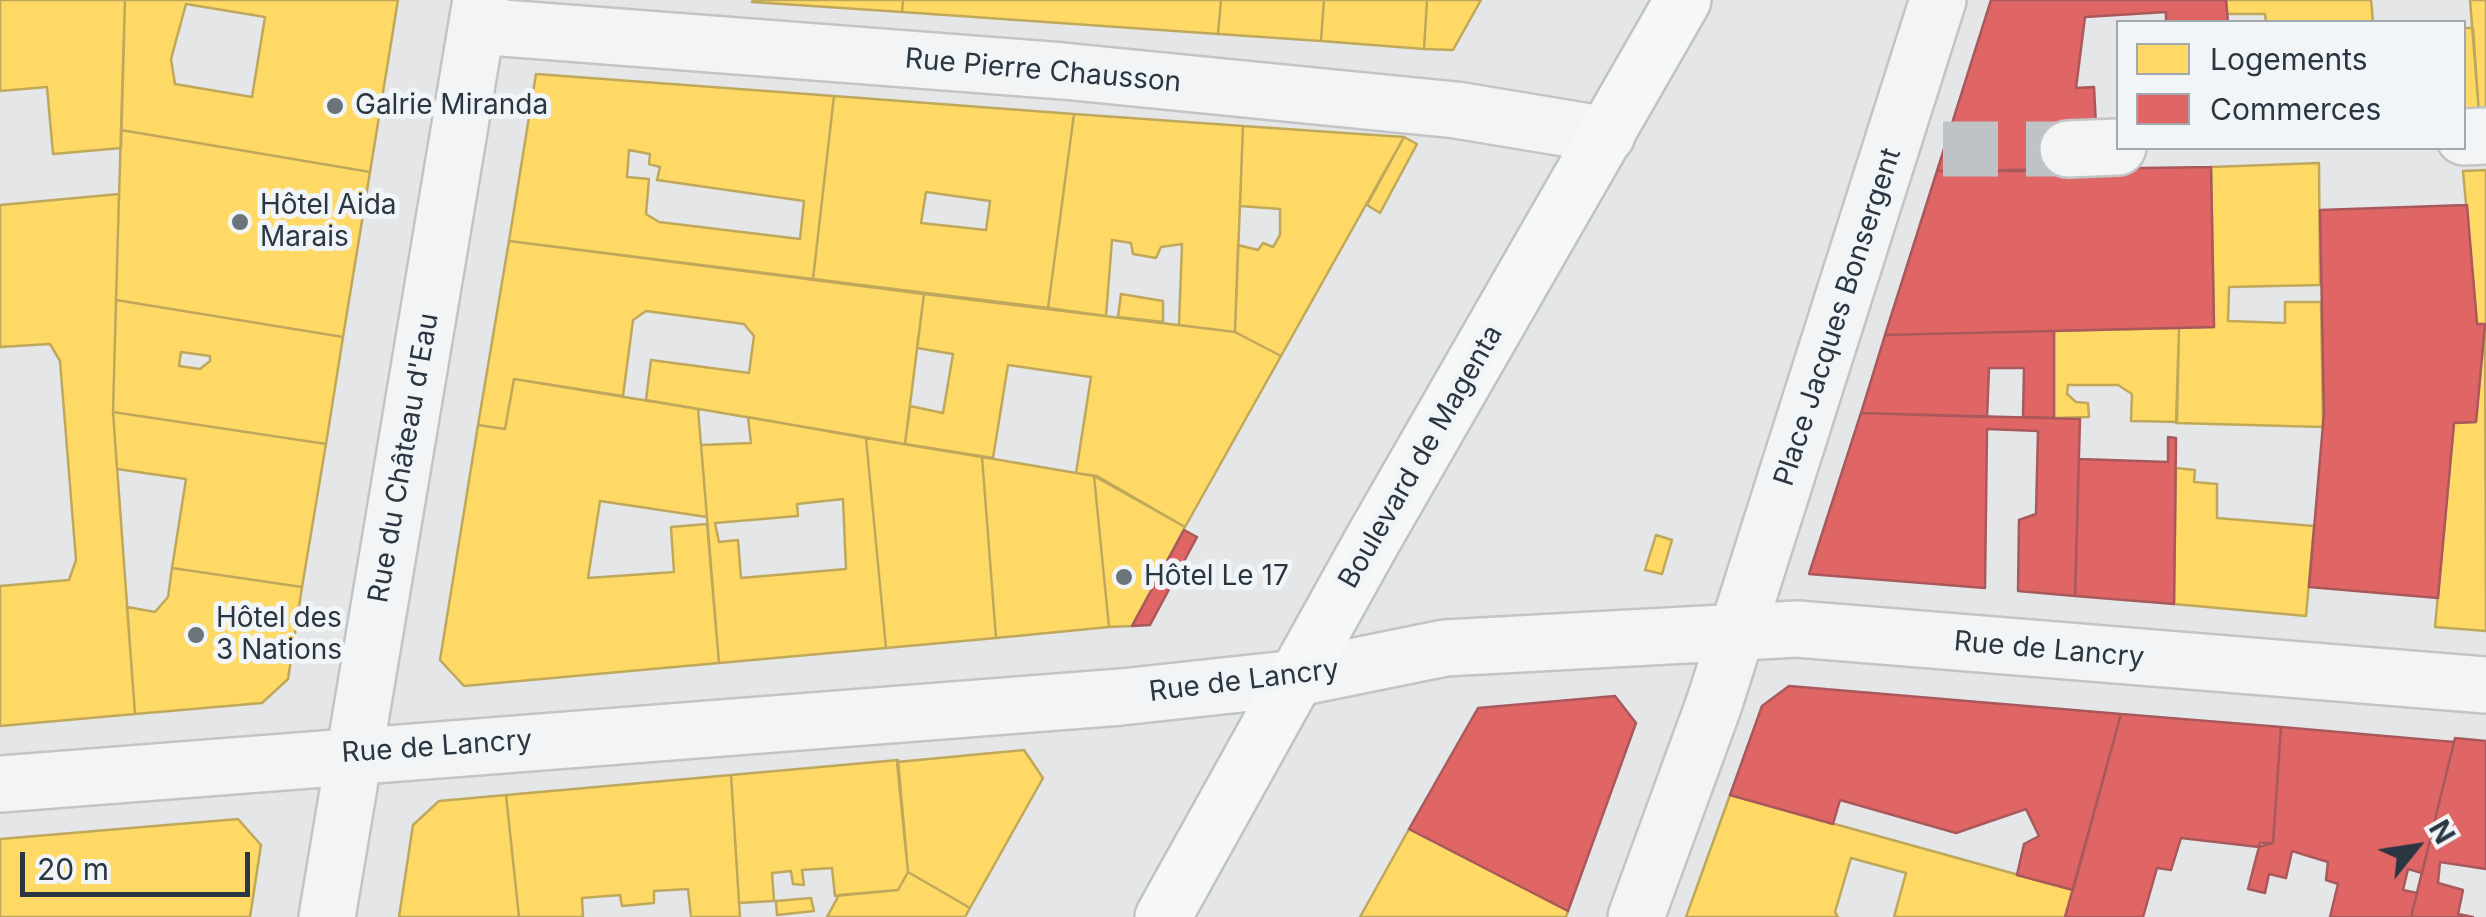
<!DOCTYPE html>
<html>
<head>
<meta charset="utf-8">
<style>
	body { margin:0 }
	#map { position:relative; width:2486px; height:917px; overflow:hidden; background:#e4e6e8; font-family:Inter,sans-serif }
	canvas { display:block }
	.legend { position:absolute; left:2116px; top:20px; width:350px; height:130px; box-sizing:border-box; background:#f1f5f7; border:2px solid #a1a9ae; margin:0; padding:12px 18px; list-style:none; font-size:30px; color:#2a3641 }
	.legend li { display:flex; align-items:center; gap:20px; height:50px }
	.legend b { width:50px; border:2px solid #a1a9ae }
	.north { position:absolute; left:2366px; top:797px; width:100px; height:100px; -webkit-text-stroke:8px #f1f5f7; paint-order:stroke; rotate:60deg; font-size:28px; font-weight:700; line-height:40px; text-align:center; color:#2a3641 }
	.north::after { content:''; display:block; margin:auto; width:35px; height:45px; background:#2a3641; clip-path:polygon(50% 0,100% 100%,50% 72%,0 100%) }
	.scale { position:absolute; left:20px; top:852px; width:230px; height:45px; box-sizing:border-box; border:5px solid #2a3641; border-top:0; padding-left:12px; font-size:30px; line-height:35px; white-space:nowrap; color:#2a3641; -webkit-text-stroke:8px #f1f5f7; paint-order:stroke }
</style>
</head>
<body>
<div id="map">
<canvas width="2486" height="917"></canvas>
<ul class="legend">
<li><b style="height:28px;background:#ffd966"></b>Logements</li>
<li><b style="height:28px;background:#e06666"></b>Commerces</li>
</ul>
<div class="north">N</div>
<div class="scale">20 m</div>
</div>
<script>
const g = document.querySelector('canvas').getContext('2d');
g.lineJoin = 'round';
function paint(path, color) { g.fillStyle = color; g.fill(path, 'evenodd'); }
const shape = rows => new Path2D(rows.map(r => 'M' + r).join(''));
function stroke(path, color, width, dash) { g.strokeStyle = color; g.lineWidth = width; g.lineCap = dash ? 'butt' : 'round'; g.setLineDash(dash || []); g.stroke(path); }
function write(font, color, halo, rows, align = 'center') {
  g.font = font + ' Inter,sans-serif'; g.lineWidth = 10; g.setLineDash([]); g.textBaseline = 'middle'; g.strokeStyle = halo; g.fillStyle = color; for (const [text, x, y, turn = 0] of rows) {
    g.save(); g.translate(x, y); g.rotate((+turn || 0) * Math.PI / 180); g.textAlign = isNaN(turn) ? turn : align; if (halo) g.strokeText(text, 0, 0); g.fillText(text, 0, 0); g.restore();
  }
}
const homes = shape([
	[0,0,125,0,121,148,53,154,47,87,0,91,0,0],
	[125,0,398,0,370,172,121,130,125,0],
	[186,4,265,17,252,97,175,84,171,59,186,4],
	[903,0,1221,0,1218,34,902,12,903,0],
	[903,0,902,12,752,2,753,0,903,0],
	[1221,0,1324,0,1321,41,1218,34,1221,0],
	[1324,0,1427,0,1424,49,1321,41,1324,0],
	[1427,0,1481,0,1453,50,1424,49,1427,0],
	[2226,0,2371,0,2373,22,2266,22,2265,14,2227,14,2226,0],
	[2470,0,2486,0,2486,114,2479,114,2470,0],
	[2464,28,2473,28,2479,114,2464,115,2464,28],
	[536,74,834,96,813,279,509,241,536,74],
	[629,150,650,154,649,164,660,167,657,180,804,201,800,239,659,222,646,214,649,179,627,177,629,150],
	[834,96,1074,114,1048,308,813,279,834,96],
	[926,192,990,201,986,230,921,223,926,192],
	[1074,114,1243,126,1235,332,1179,325,1182,244,1161,247,1156,258,1133,254,1131,243,1112,240,1106,316,1048,308,1074,114],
	[1243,126,1404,137,1281,356,1235,332,1238,245,1258,250,1263,243,1273,247,1280,235,1280,209,1240,206,1243,126],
	[121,130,370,172,343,337,116,300,121,130],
	[1404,137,1417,144,1380,213,1367,205,1404,137],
	[2319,163,2320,285,2229,287,2228,321,2285,323,2285,302,2321,302,2323,427,2176,423,2179,328,2214,327,2211,167,2319,163],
	[2486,170,2486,324,2477,324,2463,171,2486,170],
	[119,194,113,412,135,714,0,726,0,586,69,580,76,560,60,361,50,344,0,347,0,205,119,194],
	[509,241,924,294,905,444,646,400,651,360,749,373,754,336,744,324,646,311,633,320,623,396,514,379,505,429,478,425,509,241],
	[924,294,1235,332,1281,356,1185,527,1097,476,1076,473,1091,377,1008,365,993,458,905,444,910,406,943,413,953,354,917,348,924,294],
	[1121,294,1163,301,1163,322,1118,317,1121,294],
	[116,300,343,337,326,444,113,412,116,300],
	[181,352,210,356,210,361,200,369,179,366,181,352],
	[2485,324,2486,631,2435,627,2454,423,2476,422,2485,324],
	[2179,328,2177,422,2131,421,2132,394,2118,385,2068,385,2067,394,2076,402,2088,403,2089,417,2054,418,2054,331,2179,328],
	[514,379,698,409,707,517,600,501,588,578,674,572,671,527,707,524,719,663,464,686,440,660,478,425,505,429,514,379],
	[113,412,326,444,302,587,172,568,186,479,117,469,113,412],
	[748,417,866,438,886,648,719,663,701,445,751,443,748,417],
	[843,499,846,569,741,578,738,540,719,542,715,523,798,516,797,504,843,499],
	[866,438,982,457,996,638,886,648,866,438],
	[982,457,1094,476,1109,627,996,638,982,457],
	[2176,468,2195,470,2194,482,2217,484,2217,518,2314,526,2306,616,2174,604,2176,468],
	[1094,476,1185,527,1132,626,1109,627,1094,476],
	[1656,535,1672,540,1662,574,1645,570,1656,535],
	[172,568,302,587,288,679,262,703,135,714,127,607,155,612,168,597,172,568],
	[1024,750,1043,778,970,908,908,872,897,762,1024,750],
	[898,760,908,872,898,890,835,896,832,868,802,870,804,885,793,884,791,871,772,873,774,901,739,903,731,775,898,760],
	[731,775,740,917,691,917,688,889,654,891,654,903,622,906,620,895,582,898,583,917,519,917,506,795,731,775],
	[506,795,519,917,399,917,413,825,439,801,506,795],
	[1730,795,2073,890,2065,917,1894,917,1906,873,1851,858,1835,912,1838,917,1686,917,1730,795],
	[238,819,261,845,250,917,0,917,0,839,238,819],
	[1409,829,1568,911,1566,917,1360,917,1409,829],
	[908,872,970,908,965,917,827,917,839,895,898,890,908,872],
	[811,898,814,911,777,915,776,901,811,898]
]);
const shops = shape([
	[1991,0,2226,0,2228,22,2166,22,2166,12,2085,17,2076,88,2094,87,2096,126,2065,171,1937,171,1991,0],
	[2211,167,2214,327,1885,335,1937,171,2211,167],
	[2467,205,2477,324,2485,324,2476,422,2454,423,2438,598,2309,587,2324,413,2320,210,2467,205],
	[2054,331,2054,418,2023,417,2024,368,1989,368,1987,417,1861,413,1885,335,2054,331],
	[1861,413,2080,419,2075,596,2018,591,2019,520,2036,514,2038,431,1987,429,1985,588,1809,574,1861,413],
	[2168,437,2176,438,2174,604,2075,596,2079,459,2168,462,2168,437],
	[1184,530,1197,537,1150,625,1132,626,1184,530],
	[1789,686,2121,714,2073,890,2017,875,2024,844,2039,836,2026,809,1956,833,1840,800,1833,824,1730,795,1762,706,1789,686],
	[1615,696,1636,723,1568,911,1409,829,1478,708,1615,696],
	[2121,714,2281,727,2273,843,2259,847,2181,838,2171,870,2157,868,2143,917,2065,917,2121,714],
	[2281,727,2454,742,2422,873,2408,869,2403,890,2417,893,2411,917,2330,917,2338,884,2326,880,2328,862,2292,851,2286,878,2269,874,2265,893,2248,889,2260,843,2273,843,2281,727],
	[2455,738,2486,741,2486,869,2440,862,2438,883,2463,890,2458,914,2473,917,2411,917,2455,738]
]);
const minorTunnel = shape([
	[1943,149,2068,149]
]);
const minor = shape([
	[477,26,1063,71,1456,110,1607,135],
	[2464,137,2486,136],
	[2068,149,2118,147],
	[0,784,1121,697,1297,678,1445,648,1797,629,2486,685],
	[327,917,481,0],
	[1636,917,1714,704,1938,0]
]);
const major = shape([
	[1163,917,1371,543,1683,0]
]);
const markers = [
	[335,106,10,"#6b747b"],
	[240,222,10,"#6b747b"],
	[1124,577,10,"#6b747b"],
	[196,635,10,"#6b747b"]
];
const streetNames = [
	["Rue Pierre Chausson",1043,71,5],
	["Place Jacques Bonsergent",1838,317,-72],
	["Boulevard de Magenta",1421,457,-60],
	["Rue du Château d'Eau",404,458,-80],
	["Rue de Lancry",2049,650,5],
	["Rue de Lancry",1244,681,-7],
	["Rue de Lancry",437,747,-4]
];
const poiNames = [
	["Galrie Miranda",355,106],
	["Hôtel Aida",260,206],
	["Marais",260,238],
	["Hôtel Le 17",1144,577],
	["Hôtel des",216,619],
	["3 Nations",216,651]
];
paint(homes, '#ffd966');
stroke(homes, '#bfa85b', 2.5);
paint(shops, '#e06666');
stroke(shops, '#a9585b', 2.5);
stroke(minorTunnel, '#bfc3c7', 55, [55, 28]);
stroke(minor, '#c2c4c6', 60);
stroke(major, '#c0c3c6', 60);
stroke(minor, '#f2f4f5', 55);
stroke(major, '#f6f7f7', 55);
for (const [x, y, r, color] of markers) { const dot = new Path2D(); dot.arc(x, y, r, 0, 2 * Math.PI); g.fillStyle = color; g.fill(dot); stroke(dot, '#f1f5f7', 4); }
write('28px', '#2a3641', '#f1f5f7', streetNames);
write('28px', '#2a3641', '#f1f5f7', poiNames, 'left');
</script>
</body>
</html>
